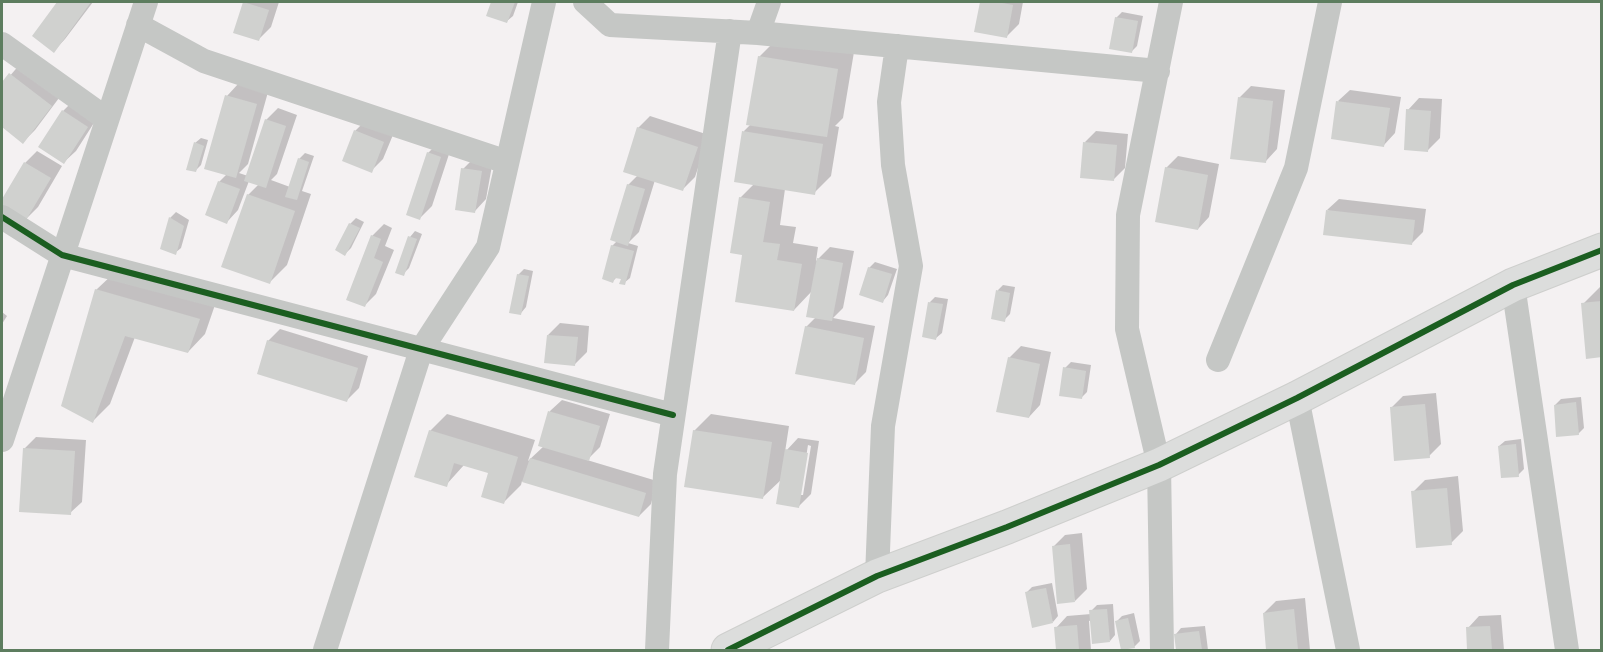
<!DOCTYPE html>
<html>
<head>
<meta charset="utf-8">
<style>
	body { margin:0 }
	#map { position:relative; width:1603px; height:652px; overflow:hidden; background:#f4f1f2; font-family:Rubik,sans-serif }
	canvas { display:block }
	.frame { position:absolute; inset:0; border:3px solid #5d7d5f; pointer-events:none }
</style>
</head>
<body>
<div id="map">
<canvas width="1603" height="652"></canvas>
<div class="frame"></div>
</div>
<script>
const g = document.querySelector('canvas').getContext('2d');
g.lineJoin = 'round';
function paint(path, color) { g.fillStyle = color; g.fill(path, 'evenodd'); }
const shape = rows => new Path2D(rows.map(r => 'M' + r).join(''));
function stroke(path, color, width, dash) { g.strokeStyle = color; g.lineWidth = width; g.lineCap = dash ? 'butt' : 'round'; g.setLineDash(dash || []); g.stroke(path); }
const shadow = shape([
	[59,2,93,2,65,39,54,51,34,36],
	[246,2,279,2,271,27,259,39,244,3],
	[493,2,518,2,513,16,507,21,488,15],
	[981,2,1023,2,1019,24,1007,36,976,31],
	[1122,12,1143,16,1137,46,1131,52,1116,18],
	[776,40,854,52,843,118,835,126,839,127,831,176,814,193,785,189,780,225,796,227,793,243,818,247,816,261,830,247,854,251,843,308,833,318,875,326,866,372,854,384,806,327,816,317,812,291,794,310,744,253,740,198,754,184,744,131,751,124,759,57],
	[21,63,62,94,35,130,23,142,2,125,2,85],
	[238,84,268,92,248,164,239,173,248,176,266,120,278,108,297,115,277,174,271,180,290,187,299,159,305,153,314,156,302,191,311,194,287,265,270,282,248,195,259,184,249,181,238,210,227,222,219,182,227,174,227,96],
	[1251,86,1285,90,1277,149,1266,161,1239,98],
	[1350,90,1401,97,1395,133,1384,145,1338,101],
	[1419,98,1442,99,1440,138,1428,150,1408,110],
	[75,99,99,115,76,151,64,162,63,111],
	[650,116,709,135,695,177,683,189,655,180,639,232,628,243,638,246,630,278,624,283,623,278,617,277,613,281,612,246,617,241,628,185,638,175,638,128],
	[367,119,395,130,383,159,371,171,355,131],
	[1096,131,1128,134,1125,168,1113,180,1085,142],
	[201,138,208,140,201,165,195,171,195,143],
	[440,141,452,145,432,206,420,218,428,153],
	[37,151,62,166,38,207,26,219,2,204,2,202,25,163],
	[1178,156,1219,164,1209,217,1198,229,1166,168],
	[475,157,493,160,486,199,475,211,463,169],
	[1339,199,1426,209,1423,232,1411,244,1327,210],
	[176,212,189,220,181,248,175,253,170,218],
	[356,218,364,222,351,248,345,254,350,224],
	[384,224,392,228,385,246,394,250,376,294,364,306,372,236],
	[415,231,422,234,409,268,403,274,410,237],
	[875,262,897,269,888,295,883,301,869,268],
	[524,269,533,271,526,307,521,313,518,275],
	[114,273,216,302,205,334,188,352,135,337,110,404,93,421,96,290],
	[1003,285,1015,287,1010,314,1004,320,998,290],
	[1600,287,1602,287,1602,356,1583,304],
	[935,297,948,299,942,333,936,338,930,302],
	[2,312,7,316,2,324],
	[560,323,589,326,587,352,575,364,548,335],
	[280,329,368,356,359,388,347,400,268,341],
	[1021,346,1051,352,1040,405,1029,417,1009,358],
	[1071,362,1091,365,1087,392,1081,398,1065,368],
	[1436,393,1441,444,1429,456,1391,408,1403,396],
	[1581,397,1584,428,1578,434,1555,405,1561,399],
	[562,400,610,414,600,447,587,460,657,481,651,504,639,516,522,481,521,485,504,502,490,472,464,465,446,485,430,431,447,414,535,440,528,461,544,446,540,445,550,411],
	[711,414,789,426,785,452,798,438,819,441,811,494,799,506,782,479,763,497,694,431],
	[808,445,811,446,803,495,800,495],
	[36,437,86,440,82,502,70,513,24,449],
	[1521,439,1524,469,1518,475,1499,446,1505,441],
	[1458,476,1463,531,1451,543,1413,492,1425,480],
	[1082,533,1087,589,1075,601,1053,547,1065,535],
	[1052,583,1058,616,1053,622,1027,592,1032,587],
	[1305,598,1310,650,1267,650,1264,613,1276,601],
	[1113,604,1115,635,1110,641,1092,620,1089,621,1091,650,1057,650,1056,628,1067,616,1091,614,1091,611,1097,605],
	[1134,613,1140,641,1134,647,1116,622,1122,616],
	[1501,615,1504,650,1469,650,1468,628,1479,616],
	[1205,626,1208,650,1178,650,1176,634,1181,628]
]);
const building = shape([
	[57,2,91,2,54,53,32,36],
	[243,2,269,10,259,41,233,33],
	[491,2,515,2,507,23,486,16],
	[980,2,997,2,1013,5,1007,38,974,32],
	[1115,17,1138,21,1132,53,1109,49],
	[758,56,838,69,827,137,746,125],
	[9,73,52,106,23,144,2,127,2,82],
	[225,95,257,104,236,178,204,169],
	[1238,97,1273,101,1266,163,1230,159],
	[1336,101,1390,108,1384,147,1331,139],
	[1406,109,1431,111,1428,152,1404,150],
	[62,110,88,127,64,164,38,147],
	[265,119,286,126,266,188,244,181],
	[637,127,698,147,683,191,623,172],
	[354,130,384,142,372,173,342,161],
	[742,131,823,144,815,195,734,182],
	[194,142,204,146,196,172,186,170],
	[1083,142,1117,145,1114,181,1080,178],
	[427,152,441,157,420,220,406,215],
	[298,158,309,162,297,200,285,197],
	[24,162,51,178,26,220,2,206,2,199],
	[1165,167,1208,175,1198,230,1155,222],
	[461,168,482,171,475,213,455,210],
	[218,181,240,189,227,224,205,215],
	[627,184,645,189,628,246,610,240],
	[247,194,295,211,270,284,221,267],
	[739,197,770,202,763,242,780,244,777,260,802,264,794,311,735,302,742,255,730,253],
	[1326,210,1415,220,1412,245,1323,235],
	[169,217,184,226,176,255,160,249],
	[349,223,360,228,345,256,335,250],
	[371,235,381,239,374,258,383,262,365,307,346,300],
	[408,236,417,239,404,276,395,273],
	[611,245,634,251,625,285,619,284,621,279,615,278,613,283,602,279],
	[817,258,843,263,832,321,806,317],
	[868,267,892,274,883,303,859,295],
	[517,274,529,276,521,315,509,313],
	[95,289,200,319,188,353,125,336,93,423,61,406],
	[996,290,1010,293,1005,322,991,319],
	[1602,301,1602,357,1586,359,1581,303],
	[928,302,943,304,936,340,922,337],
	[805,326,864,338,855,385,795,374],
	[547,335,578,337,575,366,544,363],
	[267,340,358,368,347,402,257,374],
	[1008,357,1040,364,1029,418,996,412],
	[1063,367,1086,371,1082,399,1059,396],
	[1576,402,1579,435,1556,437,1554,405],
	[1425,404,1430,458,1394,461,1390,407],
	[548,411,600,426,589,461,538,446],
	[429,430,518,457,504,504,481,497,488,473,454,463,447,487,414,477],
	[693,430,772,442,763,499,684,487],
	[1516,444,1519,477,1501,478,1498,446],
	[23,448,75,451,71,515,19,512],
	[785,449,808,453,799,508,776,504],
	[530,458,646,493,639,517,522,482],
	[1447,488,1452,545,1416,548,1411,491],
	[1070,544,1075,602,1057,604,1052,546],
	[1046,588,1053,623,1032,628,1025,592],
	[1107,609,1110,642,1092,644,1089,610],
	[1294,609,1298,650,1266,650,1263,613],
	[1128,618,1135,648,1121,650,1115,621],
	[1077,625,1079,650,1056,650,1054,627],
	[1490,626,1492,650,1467,650,1466,627],
	[1199,631,1202,650,1176,650,1174,634]
]);
const street = shape([
	[585,2,610,25,758,33,1158,71],
	[138,25,204,61,507,162],
	[758,33,769,2],
	[2,44,107,119],
	[2,217,62,255,673,415],
	[1513,285,1567,650],
	[1218,360,1296,168,1330,2],
	[1297,398,1348,650],
	[2,440,146,2],
	[877,576,883,426,911,266,893,165,889,102,897,46],
	[325,650,421,350,488,247,544,2],
	[657,650,665,474,730,31],
	[1162,650,1159,465,1127,329,1128,215,1171,2]
]);
const secondary = shape([
	[728,650,877,576,1007,527,1159,465,1297,398,1513,285,1602,250]
]);
const cycleway = shape([
	[2,217,62,255,673,415],
	[728,650,877,576,1007,527,1159,465,1297,398,1513,285,1602,250]
]);
paint(shadow, '#0003');
paint(building, '#d0d1cf');
stroke(secondary, '#cecfcd', 35);
stroke(street, '#c5c7c5', 24);
stroke(secondary, '#dcdddc', 33);
stroke(cycleway, '#1b5e20', 6);
</script>
</body>
</html>
